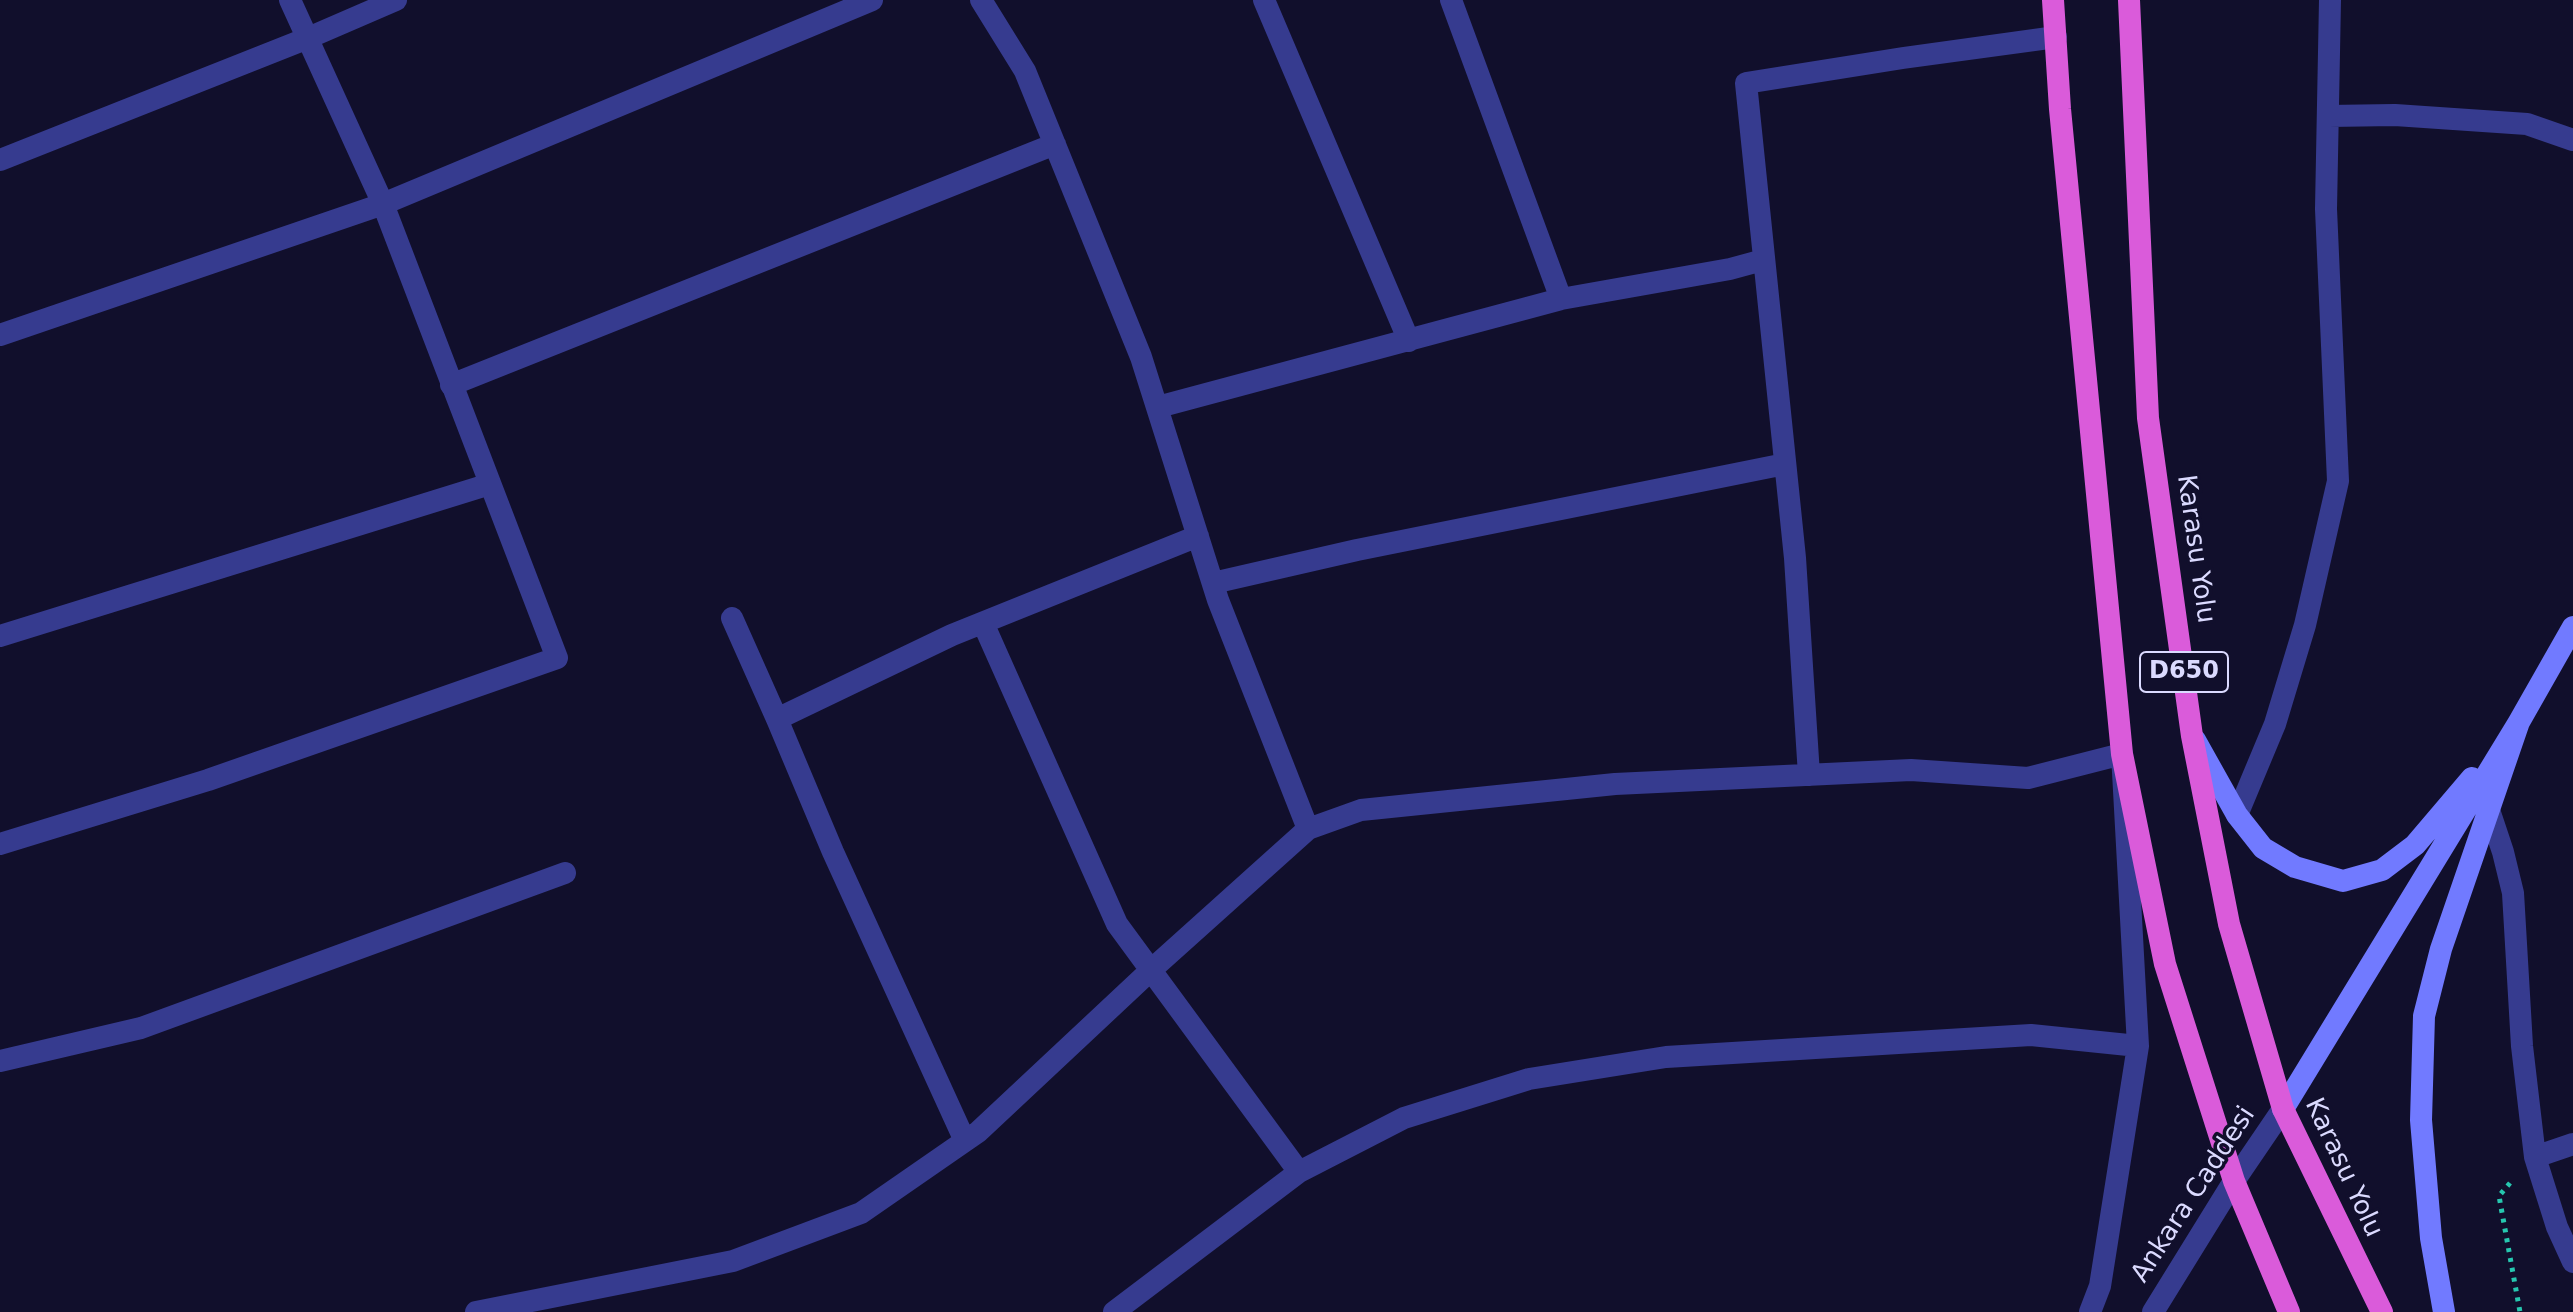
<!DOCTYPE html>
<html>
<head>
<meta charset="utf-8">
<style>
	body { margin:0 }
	canvas { display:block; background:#110f2c }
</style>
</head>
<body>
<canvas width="2573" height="1312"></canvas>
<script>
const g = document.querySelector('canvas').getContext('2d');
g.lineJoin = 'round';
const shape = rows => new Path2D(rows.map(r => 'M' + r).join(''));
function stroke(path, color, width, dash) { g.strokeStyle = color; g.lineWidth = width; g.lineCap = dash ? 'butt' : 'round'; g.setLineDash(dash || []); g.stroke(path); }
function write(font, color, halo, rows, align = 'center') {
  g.font = font + ' "DejaVu Sans",sans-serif'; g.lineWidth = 7; g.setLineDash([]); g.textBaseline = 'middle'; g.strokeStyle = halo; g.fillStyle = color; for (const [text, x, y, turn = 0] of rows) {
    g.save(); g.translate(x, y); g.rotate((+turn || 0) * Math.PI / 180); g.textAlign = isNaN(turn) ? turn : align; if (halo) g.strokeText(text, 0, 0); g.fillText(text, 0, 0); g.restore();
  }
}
const path = shape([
	[2510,1183,2499,1196,2520,1312]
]);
const minor = shape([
	[1264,0,1409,341],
	[1451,0,1561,299],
	[2328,116,2395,115,2527,124,2573,140],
	[0,160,308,38,396,0],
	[0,335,383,204,872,0],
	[451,385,1055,144],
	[1158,407,1561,299,1730,269,1763,260],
	[1213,583,1357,550,1785,464],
	[732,618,777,719,833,852,965,1141],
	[983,623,1117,924,1299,1172,1404,1118,1529,1079,1666,1057,2031,1035,2138,1046],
	[0,636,490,484],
	[777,719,952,635,1198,536],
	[1809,775,1795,558,1746,83,1903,58,2056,37],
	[2489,810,2503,852,2513,893,2522,1046,2535,1157,2557,1227,2573,1262],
	[2237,815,2275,724,2305,625,2338,481,2326,209,2330,0],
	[1308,829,1361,810,1615,784,1911,770,2028,778,2122,754,2138,1046,2100,1286,2090,1312],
	[0,844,208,780,557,658,383,204,290,0],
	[0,1061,141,1028,565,873],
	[2535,1157,2573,1144],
	[476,1312,733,1261,861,1213,978,1132,1151,970,1308,829,1218,600,1141,357,1025,71,981,0],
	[1114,1312,1299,1172]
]);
const tertiary = shape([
	[2153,1312,2234,1181,2283,1109]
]);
const secondary = shape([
	[2195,740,2237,815,2263,848,2295,867,2343,881,2382,870,2415,845,2472,778],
	[2283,1109,2519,722,2573,627],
	[2444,1312,2431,1238,2421,1120,2424,1016,2441,949,2519,722]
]);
const trunk = shape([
	[2053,0,2060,109,2122,754,2165,964,2234,1181,2289,1312],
	[2129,0,2148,418,2192,736,2229,924,2283,1109,2382,1312]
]);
const shields = [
	[2184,672,88]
];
const shieldNames = [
	["D650",2184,672]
];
const streetNames = [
	["Karasu Yolu",2195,549,82],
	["Karasu Yolu",2343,1168,65],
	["Ankara Caddesi",2194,1195,-57]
];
stroke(path, '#26c7af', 5, [4, 6]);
stroke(minor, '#363b8f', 22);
stroke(tertiary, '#363b8f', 22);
stroke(secondary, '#717aff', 22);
stroke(trunk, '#da5bda', 22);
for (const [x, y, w] of shields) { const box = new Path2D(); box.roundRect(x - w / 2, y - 20, w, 40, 6); g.fillStyle = '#110f2c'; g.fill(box); stroke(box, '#dbdaff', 2); }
write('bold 24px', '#dbdaff', null, shieldNames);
write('26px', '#dbdaff', '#110f2c', streetNames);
</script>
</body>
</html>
